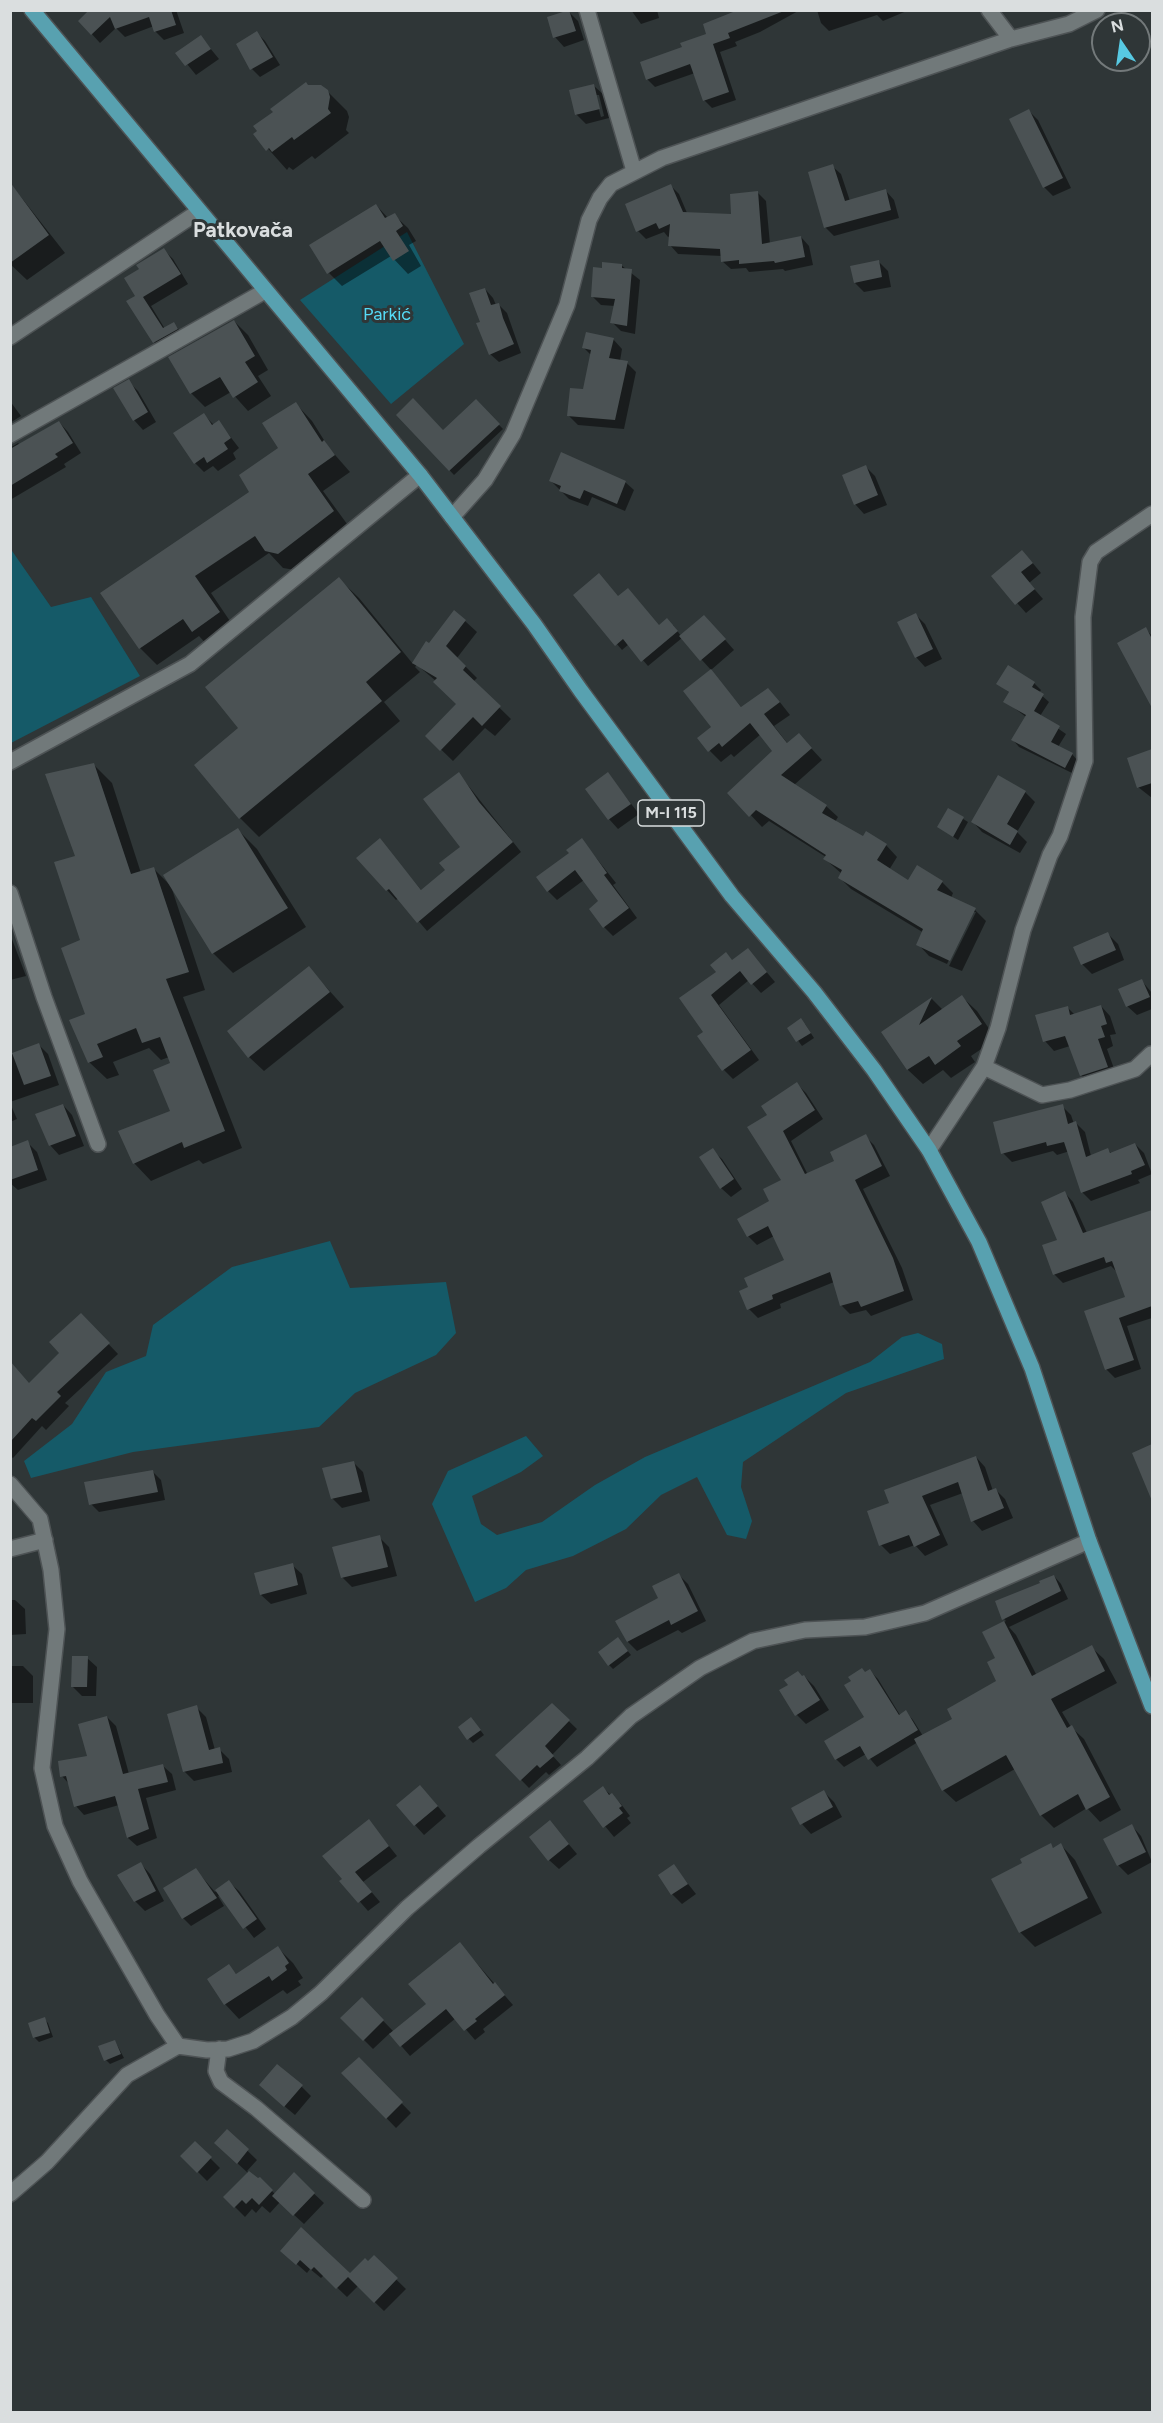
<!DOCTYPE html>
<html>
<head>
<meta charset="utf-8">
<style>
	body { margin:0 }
	#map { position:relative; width:1163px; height:2423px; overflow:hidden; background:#2f3637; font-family:Figtree,sans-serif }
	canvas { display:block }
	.frame { position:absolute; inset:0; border:12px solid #dadedf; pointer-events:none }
	.north { position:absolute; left:1091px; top:12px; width:60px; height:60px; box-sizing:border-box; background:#2f3637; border:2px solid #73797a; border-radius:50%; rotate:347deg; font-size:16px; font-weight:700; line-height:24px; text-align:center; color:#dadedf }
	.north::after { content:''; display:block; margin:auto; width:21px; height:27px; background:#57c9e2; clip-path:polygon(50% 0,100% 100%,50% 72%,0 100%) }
</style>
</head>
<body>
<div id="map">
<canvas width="1163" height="2423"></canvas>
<div class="frame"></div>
<div class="north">N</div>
</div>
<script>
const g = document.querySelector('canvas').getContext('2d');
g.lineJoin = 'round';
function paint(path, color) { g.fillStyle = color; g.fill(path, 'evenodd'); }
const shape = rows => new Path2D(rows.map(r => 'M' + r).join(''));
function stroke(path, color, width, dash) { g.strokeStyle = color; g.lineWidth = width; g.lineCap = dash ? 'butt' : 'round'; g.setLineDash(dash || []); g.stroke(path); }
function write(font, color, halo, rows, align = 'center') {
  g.font = font + ' Figtree,sans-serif'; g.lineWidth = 6; g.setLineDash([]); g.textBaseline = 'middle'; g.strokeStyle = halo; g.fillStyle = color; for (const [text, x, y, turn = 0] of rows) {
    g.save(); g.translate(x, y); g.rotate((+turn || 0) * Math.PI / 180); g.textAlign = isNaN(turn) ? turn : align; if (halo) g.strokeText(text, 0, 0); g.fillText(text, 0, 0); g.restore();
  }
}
const green = shape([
	[407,232,464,344,391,404,300,300],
	[10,548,51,607,91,597,140,676,11,743],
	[330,1241,350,1288,446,1282,456,1333,436,1355,355,1393,319,1427,133,1452,31,1478,24,1461,72,1424,106,1372,146,1356,153,1325,232,1267],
	[918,1333,942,1344,944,1359,846,1393,743,1462,741,1487,752,1521,746,1539,727,1535,697,1477,661,1495,626,1529,573,1556,526,1570,506,1588,475,1602,432,1504,448,1471,526,1436,543,1456,521,1472,472,1496,481,1524,497,1535,542,1522,595,1485,645,1457,870,1362,902,1337]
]);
const shadow = shape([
	[91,10,176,10,184,33,164,40,155,31,154,26,125,37,116,28,100,43,80,21],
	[631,10,657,10,659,18,641,24],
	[742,10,800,10,760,32,735,42,737,46,720,52,736,100,712,108,704,100,695,73,655,87,647,79,684,48,708,35],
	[817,10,909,10,883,21,877,15,829,31,821,23],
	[568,11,578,21,584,40,564,47,555,37],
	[257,33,265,41,280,65,260,77,252,69],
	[201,37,219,59,196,75,178,53],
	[309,86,327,91,347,111,349,117,346,130,349,133,315,159,312,156,293,170,289,167,287,170,255,134],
	[594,86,604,95,609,118,586,124,576,114],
	[595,95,599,95,604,116,601,117],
	[1029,111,1038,120,1071,188,1053,196,1044,187],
	[832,166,841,174,850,201,886,191,894,200,899,218,834,236,825,227],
	[10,183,65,253,27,280,10,264],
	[671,186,679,194,687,213,733,216,758,193,766,201,770,244,801,237,809,246,813,265,785,271,783,269,749,272,746,268,731,269,722,261,722,256,678,254,670,245,671,236,668,237,664,232,646,239,638,231],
	[376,205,388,218,394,215,408,228,416,241,409,245,421,266,408,274,391,256,342,286,329,273],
	[164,250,173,259,188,284,151,306,165,329,174,324,182,333,163,351,154,342,137,296,141,270],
	[878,261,888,271,891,287,864,292,855,283],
	[621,265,640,280,635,334,621,331,612,322,615,306,601,305,592,296,603,270],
	[485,289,493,298,496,305,499,305,507,313,521,353,499,362,490,354,482,323],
	[234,321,248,335,268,370,258,376,271,396,248,411,231,392,205,407,191,393],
	[613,339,622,349,620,361,627,363,636,372,624,429,578,425,569,416,584,391,591,355,584,348],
	[128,381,138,391,156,422,143,430,134,420],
	[10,401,21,416,10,423],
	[476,401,503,429,454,475,398,415,443,432],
	[296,404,312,421,329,448,350,472,323,491,350,528,295,570,283,568,269,553,211,593,236,630,209,647,199,636,157,665,140,648,102,593,251,492,280,448],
	[203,414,214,425,219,422,239,448,233,453,236,459,218,471,213,466,204,472,195,463],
	[59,422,68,432,81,453,64,464,66,467,10,500,10,448,18,443,20,445],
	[866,467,875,476,887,505,864,514,855,504],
	[551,481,625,482,634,490,625,511,592,497,588,506,569,499],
	[1031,561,1041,573,1029,583,1043,599,1026,613,993,576],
	[339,579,359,598,413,664,427,643,429,645,465,621,477,632,457,658,477,678,473,682,511,719,495,736,485,728,453,761,427,736,458,704,436,681,417,665,415,667,420,672,384,702,400,721,259,837,240,818,241,729],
	[575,595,619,598,659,627,673,625,681,636,713,626,734,650,711,670,682,638,648,666,629,644,622,650],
	[916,615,925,624,942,659,925,667,916,657],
	[1146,629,1152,636,1152,701,1147,695],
	[1008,667,1034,683,1041,690,1039,693,1049,702,1040,716,1066,734,1058,747,1072,754,1078,761,1072,773,1019,747,1013,740,1026,717,1005,701,1010,693,998,684],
	[711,671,742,708,779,701,790,715,774,726,788,744,799,735,822,760,794,785,826,806,838,817,835,822,864,838,886,845,897,857,889,870,909,882,942,882,953,893,951,898,975,910,986,921,962,971,949,966,976,912,972,912,947,964,929,956,918,944,924,933,851,889,840,878,842,874,825,859,826,857,769,821,762,827,730,793,774,751,761,734,734,757,731,754,721,762,710,751,713,727],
	[1151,751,1152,752,1152,798,1138,787],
	[94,765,112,783,141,873,154,869,169,884,238,830,257,849,306,927,233,973,213,953,172,889,205,990,183,997,242,1148,203,1164,199,1160,151,1181,134,1163,172,1112,172,1064,169,1057,161,1060,149,1048,113,1062,119,1075,107,1079,89,1062,76,857],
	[459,774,521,852,427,931,399,898,396,900,387,890,380,840,422,891,448,871,462,847],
	[608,774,639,814,618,829,609,819],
	[1025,792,1035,802,1017,832,1027,842,1020,853,982,832,973,822],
	[949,810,968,822,958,840,939,827],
	[582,840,616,883,613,885,637,918,613,936,604,927,600,902,584,880,557,900,548,891],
	[10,934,26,976,10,980],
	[1108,934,1118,944,1124,960,1092,974,1082,964],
	[748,950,775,982,761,993,749,980,719,1005,759,1060,733,1079,724,1070,705,1032,681,999],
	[309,968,344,1007,264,1071,249,1057],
	[1142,981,1152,993,1152,1009,1137,1015,1127,1006],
	[962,997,977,1011,996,1039,971,1056,975,1062,951,1078,943,1070,923,1084,908,1070,883,1033,932,999,943,1010],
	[1101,1006,1110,1016,1116,1034,1110,1035,1113,1046,1107,1049,1117,1077,1091,1085,1082,1076,1070,1046,1054,1051,1045,1041,1067,1007,1075,1015],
	[805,1024,814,1038,802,1046,789,1028],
	[39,1045,48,1054,59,1085,10,1102,10,1055],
	[797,1084,806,1093,823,1119,791,1141,808,1175,836,1161,865,1136,874,1145,890,1176,863,1189,902,1268,913,1300,871,1316,866,1310,850,1314,841,1305,834,1282,780,1304,781,1308,758,1318,749,1309,750,1288,786,1261,774,1236,757,1245,748,1236,783,1181,769,1115],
	[10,1103,17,1119,10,1122],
	[63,1105,72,1115,84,1146,59,1155,50,1145],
	[1062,1106,1071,1115,1074,1124,1076,1123,1085,1132,1091,1156,1108,1150,1112,1154,1135,1144,1144,1153,1152,1174,1138,1180,1140,1183,1091,1201,1082,1192,1070,1151,1057,1155,1053,1151,1012,1162,1003,1153],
	[27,1142,37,1152,47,1180,18,1190,10,1183,10,1152],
	[712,1150,722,1159,742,1189,731,1197,721,1188],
	[1065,1193,1073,1202,1087,1233,1152,1213,1152,1318,1127,1326,1141,1369,1115,1378,1106,1369,1086,1312,1127,1298,1116,1271,1111,1266,1063,1283,1054,1274],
	[81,1315,118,1354,65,1403,69,1406,46,1430,42,1426,13,1458,10,1456,10,1412,30,1384,61,1353],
	[976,1457,985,1467,993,1491,996,1490,1005,1499,1013,1518,982,1531,973,1521,963,1493,930,1505,948,1545,925,1556,915,1545,890,1554,881,1545,891,1504],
	[354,1463,363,1472,370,1501,342,1508,332,1498],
	[153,1472,161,1480,165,1500,99,1512,91,1504],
	[379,1537,389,1547,397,1576,352,1587,342,1577],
	[292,1565,302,1574,307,1594,271,1604,261,1595],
	[679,1575,688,1584,706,1621,682,1633,678,1630,637,1651,628,1642,617,1621,660,1599],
	[1054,1576,1061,1584,1068,1599,1009,1627,1016,1635,1037,1676,1091,1647,1104,1659,1117,1683,1062,1712,1071,1727,1084,1739,1121,1810,1100,1822,1087,1808,1054,1828,1041,1815,1015,1769,956,1802,943,1790,918,1742,877,1767,866,1754,844,1767,836,1759,866,1717,865,1674,870,1671,878,1679,900,1715,906,1712,913,1720,923,1736,954,1719,998,1682,998,1659,984,1632,1006,1621,1004,1619,1042,1584],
	[10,1600,15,1600,25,1609,26,1634,10,1635],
	[622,1644,631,1655,613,1669,609,1665],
	[87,1658,97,1667,96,1696,82,1696,72,1686],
	[10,1666,23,1666,33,1676,33,1703,10,1703],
	[804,1676,814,1686,829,1710,806,1724,797,1715],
	[552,1705,577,1729,552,1755,561,1765,549,1775,546,1772,529,1788,497,1755],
	[196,1707,206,1717,215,1750,219,1749,229,1759,232,1772,194,1781,184,1771],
	[107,1717,116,1726,129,1774,163,1766,172,1774,176,1790,146,1798,157,1838,137,1846,128,1838,119,1805,84,1815,76,1806,69,1784,62,1776,89,1757],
	[475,1723,484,1735,473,1743,469,1739],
	[603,1788,621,1804,630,1816,627,1818,631,1823,614,1837,585,1802],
	[824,1792,834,1802,842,1817,811,1834,802,1824],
	[429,1796,446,1816,424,1835,415,1825],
	[369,1821,397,1856,363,1882,380,1902,368,1911,342,1881],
	[550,1822,577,1854,559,1869,549,1860],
	[1132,1826,1141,1836,1152,1862,1128,1875,1118,1865],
	[1051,1845,1054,1849,1061,1845,1075,1860,1102,1913,1035,1947,1020,1932,1024,1864],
	[141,1864,150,1874,164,1901,145,1911,135,1901],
	[674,1866,696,1894,682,1904,672,1894],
	[196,1870,215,1892,229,1882,239,1891,266,1929,254,1938,220,1895,218,1896,224,1906,191,1926,183,1918],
	[460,1944,513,2005,483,2029,485,2032,475,2040,456,2018,410,2056,390,2033,373,2049,342,2018,362,1999,394,2032,428,2004],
	[278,1948,293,1963,303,1978,298,1981,301,1985,287,1994,283,1990,239,2019,225,2004,229,1966,237,1975],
	[44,2019,48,2023,53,2037,39,2042,34,2037],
	[115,2041,124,2058,110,2064,106,2060],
	[359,2059,411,2113,396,2128,343,2073],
	[301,2086,311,2096,295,2115,271,2095],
	[227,2131,257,2160,247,2171,258,2181,260,2179,275,2194,294,2175,324,2203,304,2224,280,2202,270,2213,262,2206,256,2213,252,2209,245,2217,225,2197,248,2173,225,2152],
	[195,2143,220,2168,207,2181,182,2156],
	[282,2251,350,2275,374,2258,406,2289,384,2311,358,2286,347,2297,324,2275,321,2278,310,2269,307,2273]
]);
const building = shape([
	[89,10,171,10,176,25,154,32,149,17,115,29,110,17,91,35,78,21],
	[569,10,576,31,553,38,547,17],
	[738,10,784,11,728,33,730,38,713,44,729,92,703,101,690,64,646,80,640,62,682,47,680,43,706,34,703,24],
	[257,31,273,57,250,70,236,44],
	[201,35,211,49,185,66,175,53],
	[306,82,308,85,321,85,328,90,330,97,328,109,331,113,294,140,292,137,272,152,269,148,266,151,253,134,257,131,253,126,273,112,270,109],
	[594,84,600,109,575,115,569,90],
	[1029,109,1063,178,1043,188,1009,119],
	[833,164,845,201,886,189,891,210,824,228,808,172],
	[10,182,49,235,10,263],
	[671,184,683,212,731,214,730,194,758,191,762,244,801,236,805,257,775,263,774,261,739,264,739,260,721,262,720,249,668,246,670,224,659,229,656,223,636,232,625,204],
	[376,204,385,218,395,213,403,226,396,231,409,251,393,261,380,241,327,274,309,245],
	[164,248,181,274,143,297,163,328,174,322,178,329,153,343,126,301,135,296,124,278,139,269,136,265],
	[879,260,882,277,854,283,850,266],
	[602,262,622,264,622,268,632,269,627,326,610,323,615,299,591,297,593,267,602,268],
	[485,288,491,305,499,303,503,318,514,344,489,355,476,323,480,322,469,293],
	[234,320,255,356,245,362,258,382,233,398,220,377,190,394,168,357],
	[586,332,614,338,609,358,628,361,615,420,567,416,570,388,583,389,591,350,582,348],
	[129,379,148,412,133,421,113,388],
	[413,398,443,430,476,399,500,424,449,471,396,415],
	[296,402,322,442,324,440,335,455,308,474,334,511,278,554,265,551,255,536,195,576,220,612,192,632,183,619,139,649,100,593,249,492,239,475,278,448,262,423],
	[204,413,212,425,219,420,231,438,224,443,228,449,207,463,204,457,194,464,173,433],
	[59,421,73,443,55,454,58,457,10,486,10,449],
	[561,452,626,481,617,504,584,490,580,499,559,491,561,486,549,481],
	[866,465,878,495,854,505,842,475],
	[1022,550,1033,563,1021,572,1035,589,1015,605,991,576],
	[599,573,618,596,628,588,659,625,667,618,678,631,641,662,623,639,615,646,573,595],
	[339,577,401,652,366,682,382,701,239,819,194,765,238,728,205,687],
	[454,610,466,620,446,646,466,666,463,670,501,706,482,726,473,717,440,751,425,736,456,704,433,682,437,678,412,663,426,641,429,643],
	[916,613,933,649,915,658,897,622],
	[704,615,726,639,700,661,679,636],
	[1146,627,1152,639,1152,708,1117,643],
	[1008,665,1035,682,1032,687,1044,694,1034,711,1060,726,1051,742,1073,753,1065,768,1011,740,1026,715,1003,702,1009,692,996,684],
	[711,669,741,707,768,688,780,702,764,714,787,743,799,733,812,748,781,775,827,805,822,813,863,836,866,831,887,844,877,860,908,880,917,865,943,881,937,890,976,908,950,961,916,945,923,929,838,878,842,870,823,859,826,855,756,810,749,817,727,793,772,751,750,723,722,747,719,743,708,752,697,738,711,727,683,691],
	[1152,749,1152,783,1137,788,1127,758],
	[94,763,131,874,154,867,189,972,166,979,225,1131,184,1148,182,1142,133,1164,118,1131,170,1111,153,1070,170,1063,160,1037,142,1043,136,1028,97,1044,103,1057,88,1063,69,1020,85,1014,61,948,80,940,54,862,75,856,45,774],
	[459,772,479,802,513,842,417,923,389,889,386,891,356,858,380,838,421,890,445,870,439,863,460,847,423,799],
	[608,772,631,804,608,820,585,789],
	[998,775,1026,791,1007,824,1018,831,1010,845,971,822],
	[948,808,964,817,953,837,937,827],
	[238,828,288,908,212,954,163,875],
	[582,838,607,873,604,875,629,908,603,928,589,909,598,901,575,870,547,892,536,877,569,853,566,850],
	[1108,932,1116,950,1081,965,1073,947],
	[748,948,767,972,751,985,740,971,711,995,751,1050,722,1071,697,1036,703,1032,679,998,716,972,710,965,726,952,732,960],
	[309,966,330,992,248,1058,227,1031],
	[1142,979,1150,997,1126,1007,1118,989],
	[962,995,982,1024,957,1041,961,1046,935,1065,929,1056,907,1070,881,1032,932,997,919,1025],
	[1101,1005,1107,1024,1101,1026,1105,1037,1098,1039,1108,1067,1080,1076,1065,1036,1043,1042,1035,1015,1068,1006,1070,1015],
	[801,1018,811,1033,796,1042,787,1028],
	[39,1043,51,1076,24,1085,12,1053],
	[797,1082,815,1110,783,1131,805,1174,834,1161,830,1152,866,1134,882,1166,855,1180,893,1258,904,1291,861,1307,858,1301,840,1306,830,1272,772,1295,773,1299,747,1310,739,1291,748,1287,744,1278,784,1260,768,1226,747,1237,737,1219,769,1201,763,1189,781,1180,747,1127,767,1115,761,1106],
	[63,1104,76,1136,49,1146,35,1114],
	[1063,1104,1068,1124,1076,1121,1086,1157,1108,1148,1110,1153,1135,1143,1145,1165,1131,1171,1132,1174,1081,1193,1064,1142,1047,1146,1046,1142,1001,1154,993,1122],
	[28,1140,38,1170,10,1180,10,1147],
	[713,1148,734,1179,720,1189,699,1157],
	[1065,1191,1083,1233,1152,1210,1152,1306,1119,1318,1134,1360,1105,1370,1084,1311,1125,1297,1112,1261,1106,1263,1104,1257,1053,1275,1042,1245,1057,1240,1041,1202],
	[81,1313,110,1343,57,1392,61,1396,36,1421,32,1418,11,1441,10,1361,29,1383,59,1353,49,1342],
	[1152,1444,1152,1501,1132,1453],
	[976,1456,988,1491,996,1488,1004,1508,971,1522,958,1482,922,1496,940,1535,914,1547,909,1535,879,1546,867,1511,889,1503,884,1490],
	[354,1461,362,1492,331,1499,322,1468],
	[153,1470,158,1492,89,1505,84,1482],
	[380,1535,388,1567,341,1578,332,1547],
	[293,1563,298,1585,260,1595,254,1573],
	[679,1573,698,1611,671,1625,669,1620,627,1642,615,1621,658,1598,652,1586],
	[1054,1575,1061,1591,1002,1620,995,1601,1040,1583,1039,1581],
	[1004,1621,1032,1676,1092,1645,1105,1671,1051,1699,1067,1728,1072,1725,1110,1797,1086,1810,1078,1794,1040,1816,1006,1755,942,1791,914,1739,952,1719,947,1709,996,1681,987,1662,995,1658,982,1632],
	[618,1637,628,1651,608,1666,598,1652],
	[72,1656,88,1656,87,1687,71,1687],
	[862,1668,865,1672,870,1669,899,1715,906,1710,918,1730,868,1760,860,1746,835,1760,824,1741,864,1717,844,1685,851,1681,848,1677],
	[798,1671,802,1676,804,1675,820,1700,795,1716,779,1690,788,1685,784,1680],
	[552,1703,570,1720,545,1746,554,1756,540,1768,537,1765,520,1781,495,1755],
	[197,1705,209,1750,220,1747,223,1763,183,1772,167,1714],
	[107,1716,123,1774,163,1764,168,1782,138,1789,149,1829,127,1838,115,1796,74,1807,66,1776,60,1777,58,1761,87,1756,78,1724],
	[471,1717,481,1730,467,1740,458,1727],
	[420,1785,438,1806,414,1826,396,1805],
	[603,1786,609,1795,612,1793,622,1806,619,1808,623,1813,603,1828,583,1801],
	[824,1790,833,1807,800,1825,791,1808],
	[369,1819,389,1846,355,1872,372,1892,358,1903,339,1881,342,1879,322,1856],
	[550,1820,569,1844,548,1861,529,1837],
	[1132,1824,1146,1852,1117,1866,1103,1839],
	[1051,1843,1053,1848,1061,1843,1088,1898,1019,1933,991,1879,1022,1863,1020,1859],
	[141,1862,156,1891,134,1902,117,1875],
	[674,1864,688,1884,671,1895,658,1875],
	[196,1868,217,1898,182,1919,163,1888],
	[229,1880,257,1919,243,1929,215,1890],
	[460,1942,493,1984,495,1982,505,1995,475,2019,477,2021,464,2031,446,2009,400,2047,389,2034,426,2004,408,1984],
	[278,1946,289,1963,285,1966,287,1970,272,1981,269,1976,224,2005,207,1979,229,1964,236,1974],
	[362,1997,384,2020,363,2041,340,2018],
	[45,2017,50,2033,33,2038,28,2023],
	[115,2040,121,2054,104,2061,98,2046],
	[359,2057,403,2102,386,2119,341,2073],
	[277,2064,303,2085,284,2107,259,2085],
	[227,2129,249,2149,237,2164,214,2143],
	[195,2141,212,2157,197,2173,180,2156],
	[249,2171,258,2178,260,2177,273,2190,259,2205,252,2198,246,2204,242,2200,234,2208,223,2197],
	[294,2172,315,2193,293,2216,272,2196],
	[301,2227,350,2273,365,2258,368,2261,374,2255,398,2278,374,2303,348,2277,336,2289,314,2267,311,2270,300,2260,296,2265,280,2251]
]);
const minor = shape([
	[587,10,634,171],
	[989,10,1011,39],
	[10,337,198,212],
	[10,435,265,291],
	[452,517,485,480,513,434,567,305,589,220,600,198,611,184,662,158,1011,39,1069,24,1097,10],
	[10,762,190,664,420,475],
	[10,893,44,997,98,1144],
	[984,1067,1042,1095,1070,1090,1135,1069,1151,1054],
	[929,1150,984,1067,998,1028,1023,930,1050,855,1060,836,1085,761,1083,617,1090,562,1096,552,1152,514],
	[10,1484,40,1519,51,1570,57,1629,42,1768,55,1826,80,1881,157,2015,178,2046],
	[10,1549,45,1540],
	[219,2049,216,2071,221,2082,256,2108,363,2200],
	[10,2194,47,2162,127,2075,178,2046,207,2050,228,2049,253,2041,292,2017,321,1993,407,1908,479,1846,587,1758,631,1716,700,1668,753,1641,805,1630,865,1627,925,1613,1089,1541]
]);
const major = shape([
	[32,10,420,475,534,624,581,691,732,896,814,992,874,1070,929,1150,979,1242,1032,1368,1089,1541,1152,1706]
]);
const shields = [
	[671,813,66]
];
const shieldNames = [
	["M-I 115",671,813]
];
const parkNames = [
	["Parkić",387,315]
];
const quarterNames = [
	["Patkovača",243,231]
];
paint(green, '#155a68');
paint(shadow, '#0007');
paint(building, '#4b5254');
stroke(minor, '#4e5355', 18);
stroke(major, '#4e5355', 18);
stroke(minor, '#71797a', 15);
stroke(major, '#58a1b0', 15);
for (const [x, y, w] of shields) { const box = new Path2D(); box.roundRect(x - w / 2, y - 13, w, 26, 4.5); g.fillStyle = '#2f3637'; g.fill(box); stroke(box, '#dadedf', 1.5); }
write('bold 16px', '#dadedf', null, shieldNames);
write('18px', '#55dbf7', '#2f3637', parkNames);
write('bold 21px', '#dadedf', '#2f3637', quarterNames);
</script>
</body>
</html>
